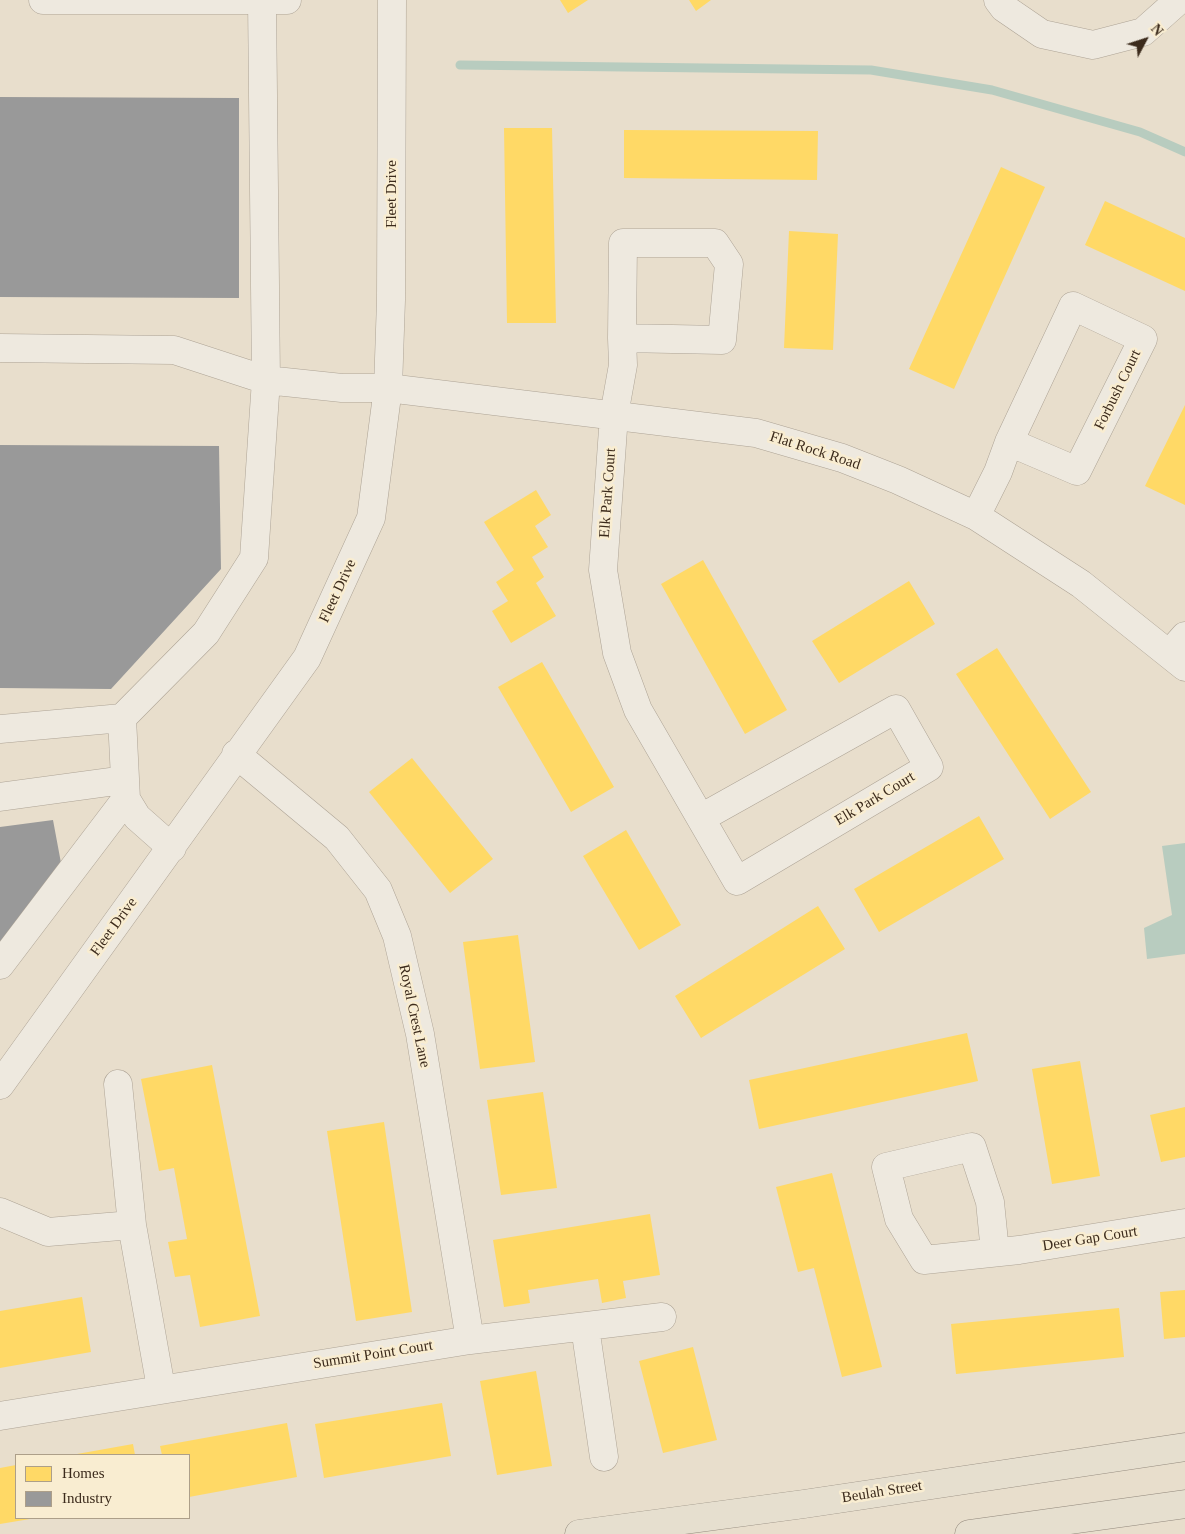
<!DOCTYPE html>
<html>
<head>
<meta charset="utf-8">
<style>
	body { margin:0 }
	#map { position:relative; width:1185px; height:1534px; overflow:hidden; background:#e8decc; font-family:"Times New Roman",serif }
	canvas { display:block }
	.legend { position:absolute; left:15px; top:1454px; width:175px; height:65px; box-sizing:border-box; background:#f9edd1; border:1px solid #ad9f89; margin:0; padding:6px 9px; list-style:none; font-size:15px; color:#3c2b1c }
	.legend li { display:flex; align-items:center; gap:10px; height:25px }
	.legend b { width:25px; border:1px solid #ad9f89 }
	.north { position:absolute; left:1120px; top:15px; width:50px; height:50px; -webkit-text-stroke:4px #f9edd1; paint-order:stroke; rotate:50deg; font-size:14px; font-weight:700; line-height:20px; text-align:center; color:#3c2b1c }
	.north::after { content:''; display:block; margin:auto; width:18px; height:22px; background:#3c2b1c; clip-path:polygon(50% 0,100% 100%,50% 72%,0 100%) }
</style>
</head>
<body>
<div id="map">
<canvas width="1185" height="1534"></canvas>
<ul class="legend">
<li><b style="height:14px;background:#ffd966"></b>Homes</li>
<li><b style="height:14px;background:#999"></b>Industry</li>
</ul>
<div class="north">N</div>
</div>
<script>
const g = document.querySelector('canvas').getContext('2d');
g.lineJoin = 'round';
function paint(path, color) { g.fillStyle = color; g.fill(path, 'evenodd'); }
const shape = rows => new Path2D(rows.map(r => 'M' + r).join(''));
function stroke(path, color, width, dash) { g.strokeStyle = color; g.lineWidth = width; g.lineCap = dash ? 'butt' : 'round'; g.setLineDash(dash || []); g.stroke(path); }
function write(font, color, halo, rows, align = 'center') {
  g.font = font + ' "Times New Roman",serif'; g.lineWidth = 5; g.setLineDash([]); g.textBaseline = 'middle'; g.strokeStyle = halo; g.fillStyle = color; for (const [text, x, y, turn = 0] of rows) {
    g.save(); g.translate(x, y); g.rotate((+turn || 0) * Math.PI / 180); g.textAlign = isNaN(turn) ? turn : align; if (halo) g.strokeText(text, 0, 0); g.fillText(text, 0, 0); g.restore();
  }
}
const water = shape([
	[1185,843,1185,954,1147,959,1144,928,1172,915,1162,846]
]);
const homes = shape([
	[560,0,588,0,568,13],
	[689,0,711,0,696,11],
	[504,128,552,128,556,323,507,323],
	[624,130,818,131,817,180,624,178],
	[1001,167,1045,187,954,389,909,369],
	[1105,201,1185,238,1185,291,1085,245],
	[789,231,838,234,833,350,784,348],
	[1185,405,1185,505,1145,486],
	[536,490,551,515,535,526,548,547,532,557,544,577,536,583,556,616,511,643,492,611,508,601,496,582,514,570,484,522],
	[703,560,787,710,745,734,661,584],
	[909,581,935,624,839,683,812,641],
	[997,648,1091,792,1050,819,956,674],
	[542,662,614,787,571,812,498,687],
	[412,758,493,859,450,893,369,792],
	[979,816,1004,859,879,932,854,889],
	[626,830,681,925,639,950,583,856],
	[818,906,845,949,701,1038,675,996],
	[518,935,535,1062,480,1069,463,942],
	[967,1033,978,1081,759,1129,749,1080],
	[1080,1061,1100,1176,1052,1184,1032,1069],
	[212,1065,260,1316,200,1327,190,1275,175,1277,168,1242,187,1239,174,1168,159,1171,141,1079],
	[543,1092,557,1188,501,1195,487,1100],
	[1185,1107,1185,1157,1161,1162,1150,1115],
	[384,1122,412,1312,356,1321,327,1131],
	[832,1173,882,1367,842,1377,814,1268,798,1272,776,1187],
	[650,1214,660,1275,623,1281,626,1298,602,1303,598,1279,528,1290,530,1303,504,1307,493,1240],
	[1185,1290,1185,1337,1164,1339,1160,1292],
	[82,1297,91,1352,0,1368,0,1311],
	[1119,1308,1124,1357,956,1374,951,1324],
	[693,1347,717,1440,663,1453,639,1361],
	[536,1371,552,1466,497,1475,480,1381],
	[442,1403,451,1456,324,1478,315,1424],
	[287,1423,297,1477,189,1497,189,1455,162,1455,160,1446],
	[133,1444,135,1455,77,1455,77,1454],
	[16,1465,16,1518,30,1519,0,1524,0,1468]
]);
const industry = shape([
	[0,97,239,98,239,298,0,297],
	[0,445,219,446,221,569,111,689,0,688],
	[53,820,61,863,0,949,0,827]
]);
const stream = shape([
	[460,65,871,70,992,90,1140,132,1185,152]
]);
const minor = shape([
	[43,0,287,0],
	[998,0,1004,8,1042,34,1093,45,1143,32,1179,0],
	[622,338,722,340,729,264,715,243,623,243,622,338,623,365,614,415,603,570,617,653,638,710,737,881,929,767,896,709,701,818],
	[0,348,174,350,266,380,342,388,388,388,756,433,842,458,898,480,976,516,1081,584,1185,667],
	[976,516,998,472,1009,442,1073,306,1143,339,1077,471,1009,442],
	[1169,654,1185,636],
	[122,718,126,799,137,817,172,848],
	[0,729,122,718,206,633,254,558,266,380,262,0],
	[236,754,337,838,378,890,397,936,420,1034,470,1340],
	[0,797,124,780],
	[0,965,126,799],
	[118,1084,132,1225,161,1388],
	[0,1085,307,658,371,518,388,388,391,300,392,0],
	[0,1212,48,1232,132,1225],
	[995,1252,990,1202,972,1147,886,1167,899,1219,924,1260,1019,1250,1185,1223],
	[585,1327,604,1457],
	[0,1416,470,1340,662,1317]
]);
const major = shape([
	[579,1534,804,1504,1185,1447],
	[969,1534,1185,1504]
]);
const streetNames = [
	["Fleet Drive",392,194,-90],
	["Forbush Court",1118,390,-64],
	["Flat Rock Road",815,451,18],
	["Elk Park Court",608,493,-86],
	["Fleet Drive",338,591,-65],
	["Elk Park Court",875,799,-31],
	["Fleet Drive",114,927,-54],
	["Royal Crest Lane",414,1016,78],
	["Deer Gap Court",1090,1239,-9],
	["Summit Point Court",373,1355,-9],
	["Beulah Street",882,1492,-9]
];
paint(water, '#b8ccbf');
paint(homes, '#ffd966');
paint(industry, '#999');
stroke(stream, '#b8ccbf', 9);
stroke(minor, '#ada395', 29);
stroke(major, '#92887c', 29);
stroke(minor, '#eee9df', 28);
stroke(major, '#e6dfcf', 28);
write('15px', '#3c2b1c', '#f9edd1', streetNames);
</script>
</body>
</html>
